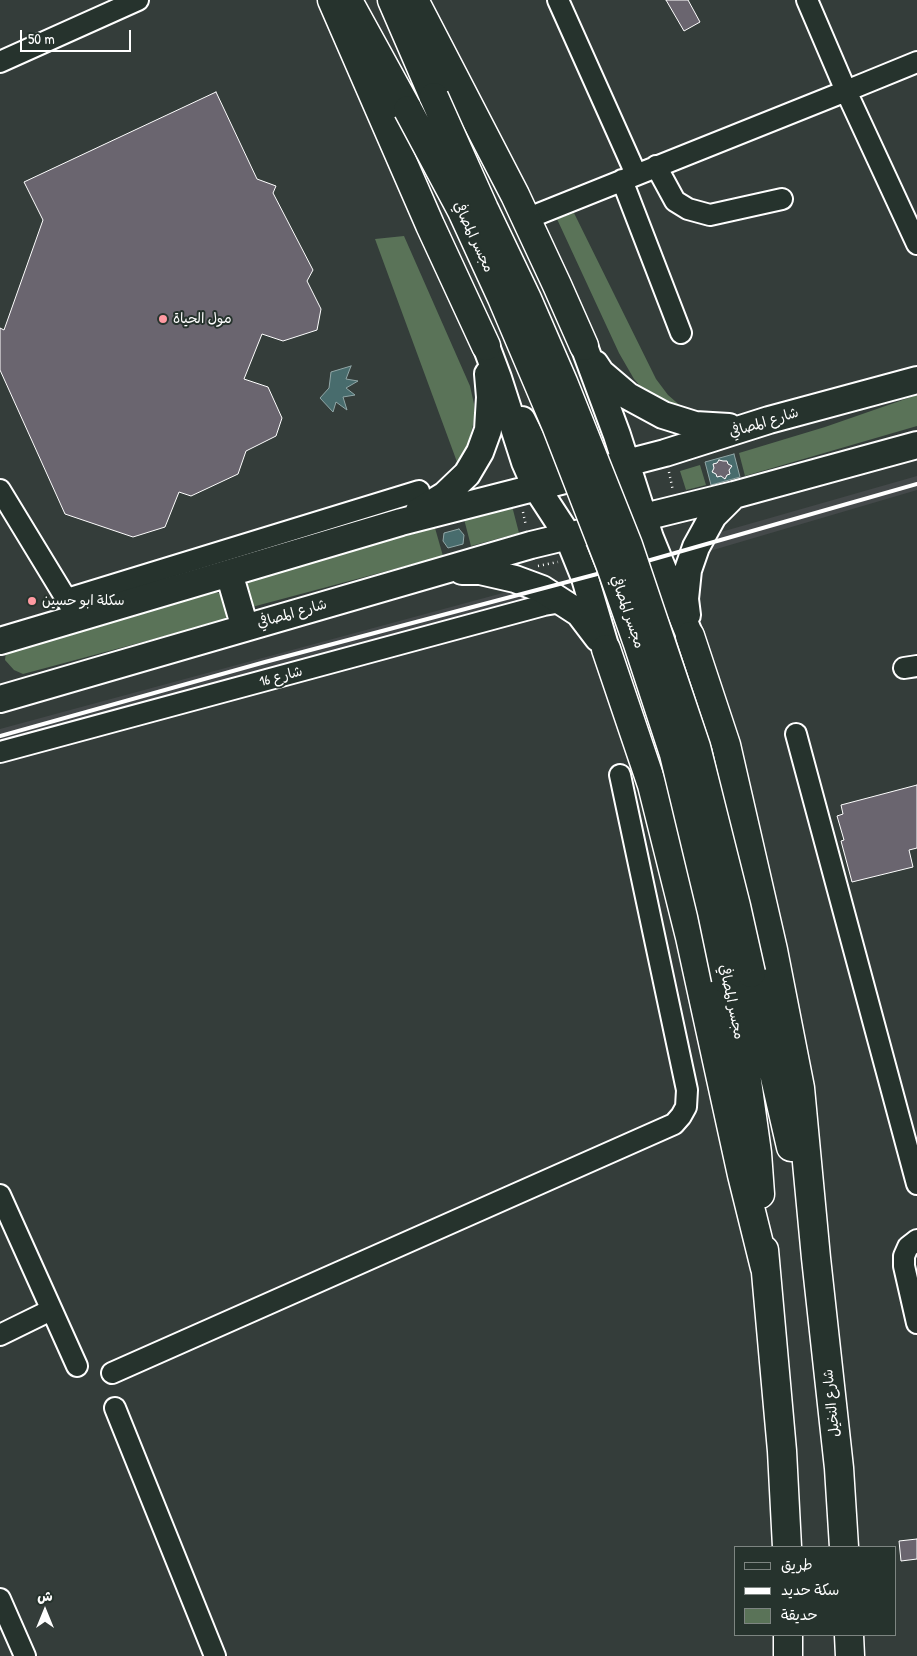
<!DOCTYPE html>
<html>
<head>
<meta charset="utf-8">
<style>
	body { margin:0 }
	#map { position:relative; width:917px; height:1656px; overflow:hidden; background:#343d3a; font-family:"Patrick Hand","Playpen Sans Arabic",sans-serif }
	canvas { display:block }
	.legend { position:absolute; left:734px; top:1546px; width:162px; height:90px; box-sizing:border-box; background:#26332d; border:1px solid #7d8581; margin:0; padding:6px 9px; list-style:none; font-size:15px; color:#fff }
	.legend li { display:flex; align-items:center; gap:10px; height:25px }
	.legend b { width:25px; border:1px solid #7d8581 }
	.north { position:absolute; left:20px; top:1586px; width:50px; height:50px; -webkit-text-stroke:4px #26332d; paint-order:stroke; rotate:0deg; font-size:14px; font-weight:700; line-height:20px; text-align:center; color:#fff }
	.north::after { content:''; display:block; margin:auto; width:18px; height:22px; background:#fff; clip-path:polygon(50% 0,100% 100%,50% 72%,0 100%) }
	.scale { position:absolute; left:20px; top:30px; width:111px; height:22px; box-sizing:border-box; border:2px solid #fff; border-top:0; padding-left:6px; font-size:15px; line-height:18px; white-space:nowrap; color:#fff; -webkit-text-stroke:4px #26332d; paint-order:stroke }
</style>
</head>
<body>
<div id="map">
<canvas width="917" height="1656"></canvas>
<ul class="legend">
<li><b style="height:6px;background:#26332d"></b>طريق</li>
<li><b style="height:6px;background:#fff"></b>سكة حديد</li>
<li><b style="height:14px;background:#5a7358"></b>حديقة</li>
</ul>
<div class="north">ش</div>
<div class="scale">50 m</div>
</div>
<script>
const g = document.querySelector('canvas').getContext('2d');
g.lineJoin = 'round';
function paint(path, color) { g.fillStyle = color; g.fill(path, 'evenodd'); }
const shape = rows => new Path2D(rows.map(r => 'M' + r).join(''));
function stroke(path, color, width, dash) { g.strokeStyle = color; g.lineWidth = width; g.lineCap = dash ? 'butt' : 'round'; g.setLineDash(dash || []); g.stroke(path); }
function write(font, color, halo, rows, align = 'center') {
  g.font = font + ' "Patrick Hand","Playpen Sans Arabic",sans-serif'; g.lineWidth = 4; g.setLineDash([]); g.textBaseline = 'middle'; g.strokeStyle = halo; g.fillStyle = color; for (const [text, x, y, turn = 0] of rows) {
    g.save(); g.translate(x, y); g.rotate((+turn || 0) * Math.PI / 180); g.textAlign = isNaN(turn) ? turn : align; if (halo) g.strokeText(text, 0, 0); g.fillText(text, 0, 0); g.restore();
  }
}
const built = shape([
	[917,476,917,490,696,555,707,536],
	[525,587,541,599,0,743,0,729]
]);
const green = shape([
	[574,213,656,379,668,395,683,408,647,394,634,379,619,353,557,219],
	[404,236,470,386,474,404,474,421,470,437,464,453,457,462,375,239],
	[917,395,917,426,745,476,739,453,825,427],
	[700,465,706,485,686,490,680,471],
	[512,506,519,533,471,546,464,519],
	[435,528,443,556,252,607,246,585,247,579],
	[213,591,224,595,228,614,225,619,221,621,23,674,14,670,5,660,6,651]
]);
const water = shape([
	[351,366,346,379,358,381,346,388,355,395,343,397,347,410,336,402,333,412,320,398,329,388,331,372,351,366],
	[734,454,740,477,711,485,705,462,734,454],
	[459,529,464,535,463,544,448,548,443,541,444,533,459,529]
]);
const building = shape([
	[666,0,688,0,700,22,684,31,666,0],
	[216,92,257,179,276,186,273,193,313,270,307,281,321,309,317,330,283,341,262,334,244,379,268,387,282,418,276,436,246,451,238,474,191,496,179,492,165,527,133,537,65,514,0,370,0,328,4,330,43,220,24,182,216,92],
	[719,460,723,461,727,461,728,464,732,466,729,470,730,474,727,475,725,479,721,476,717,477,716,474,712,472,714,468,713,464,717,463,719,460],
	[917,785,917,848,909,850,913,867,852,882,841,841,844,840,837,816,843,814,841,805,917,785],
	[917,1539,917,1559,901,1561,899,1541,917,1539]
]);
const path = shape([
	[669,472,673,491],
	[523,512,526,526],
	[538,566,558,562]
]);
const minor = shape([
	[558,0,636,174],
	[0,62,138,0],
	[917,62,846,91,917,244],
	[656,166,675,201,688,209,710,215,782,199],
	[622,180,681,333],
	[526,219,846,91,807,0],
	[0,490,73,610],
	[67,599,419,491],
	[904,668,917,666],
	[796,734,917,1184],
	[0,752,544,605,562,602],
	[0,1195,77,1366],
	[917,1240,908,1247,904,1256,904,1266,917,1323],
	[0,1335,51,1310],
	[112,1373,674,1124,681,1116,686,1107,687,1090,620,775],
	[115,1408,215,1656],
	[0,1599,25,1656]
]);
const major = shape([
	[486,346,498,378,525,462,536,487,568,536,585,578,606,649],
	[584,346,617,435,650,538,690,636],
	[595,364,601,373,628,396,663,415,695,425,729,427],
	[522,420,532,440,546,458,565,480],
	[611,467,665,453,769,420,917,380],
	[419,511,445,495,467,474,480,452,488,430,490,397,488,374],
	[632,520,734,495,917,445],
	[462,571,480,571,515,579,542,589,579,613,598,638],
	[229,573,245,628],
	[687,615,685,599,688,570,696,547,713,516,734,495],
	[0,641,401,522,565,480],
	[0,699,531,545,585,532]
]);
const highway = shape([
	[332,0,430,225,486,346],
	[392,0,434,97],
	[414,0,515,195,557,285,584,346],
	[352,8,408,110],
	[690,636,726,745,773,950,800,1088,816,1258,839,1468,844,1547],
	[606,649,652,785,690,937,742,1175,765,1268],
	[751,973,791,1147],
	[726,979,746,1074,757,1153,760,1194],
	[764,1250,782,1451,787,1547],
	[849,1635,850,1656],
	[788,1656,788,1635]
]);
const rail = shape([
	[647,561,917,484],
	[0,736,265,662,601,573]
]);
const highwayBridge = shape([
	[434,97,484,209,527,299,563,382,628,545,696,747,736,906,751,973],
	[408,110,462,211,502,298,556,425,610,564,638,644,674,754,712,912,726,979]
]);
const markers = [
	[163,319,5,"#ff9aa2"],
	[32,601,5,"#ff9aa2"]
];
const streetNames = [
	["مجسر المصافي",473,237,65],
	["شارع المصافي",764,423,-17],
	["مجسر المصافي",627,612,71],
	["شارع المصافي",292,614,-16],
	["شارع 16",281,677,-15],
	["مجسر المصافي",731,1002,78],
	["شارع النخيل",832,1403,-96]
];
const poiNames = [
	["مول الحياة",173,319],
	["سكلة ابو حسين",42,601]
];
paint(built, '#44494a');
paint(green, '#5a7358');
paint(water, '#486c6d');
stroke(water, '#91a7a7', 1);
paint(building, '#6a656f');
stroke(building, '#fff', 1);
stroke(minor, '#fff', 24);
stroke(major, '#fff', 30);
stroke(highway, '#fff', 31);
stroke(path, '#fff', 2.5, [1, 4]);
stroke(minor, '#26332d', 20);
stroke(major, '#26332d', 26);
stroke(highway, '#26332d', 28);
stroke(rail, '#fff', 4);
stroke(highwayBridge, '#fff', 31, []);
stroke(highwayBridge, '#26332d', 28);
for (const [x, y, r, color] of markers) { const dot = new Path2D(); dot.arc(x, y, r, 0, 2 * Math.PI); g.fillStyle = color; g.fill(dot); stroke(dot, '#26332d', 2); }
write('14px', '#fff', '#26332d', streetNames);
write('14px', '#fff', '#26332d', poiNames, 'left');
</script>
</body>
</html>
